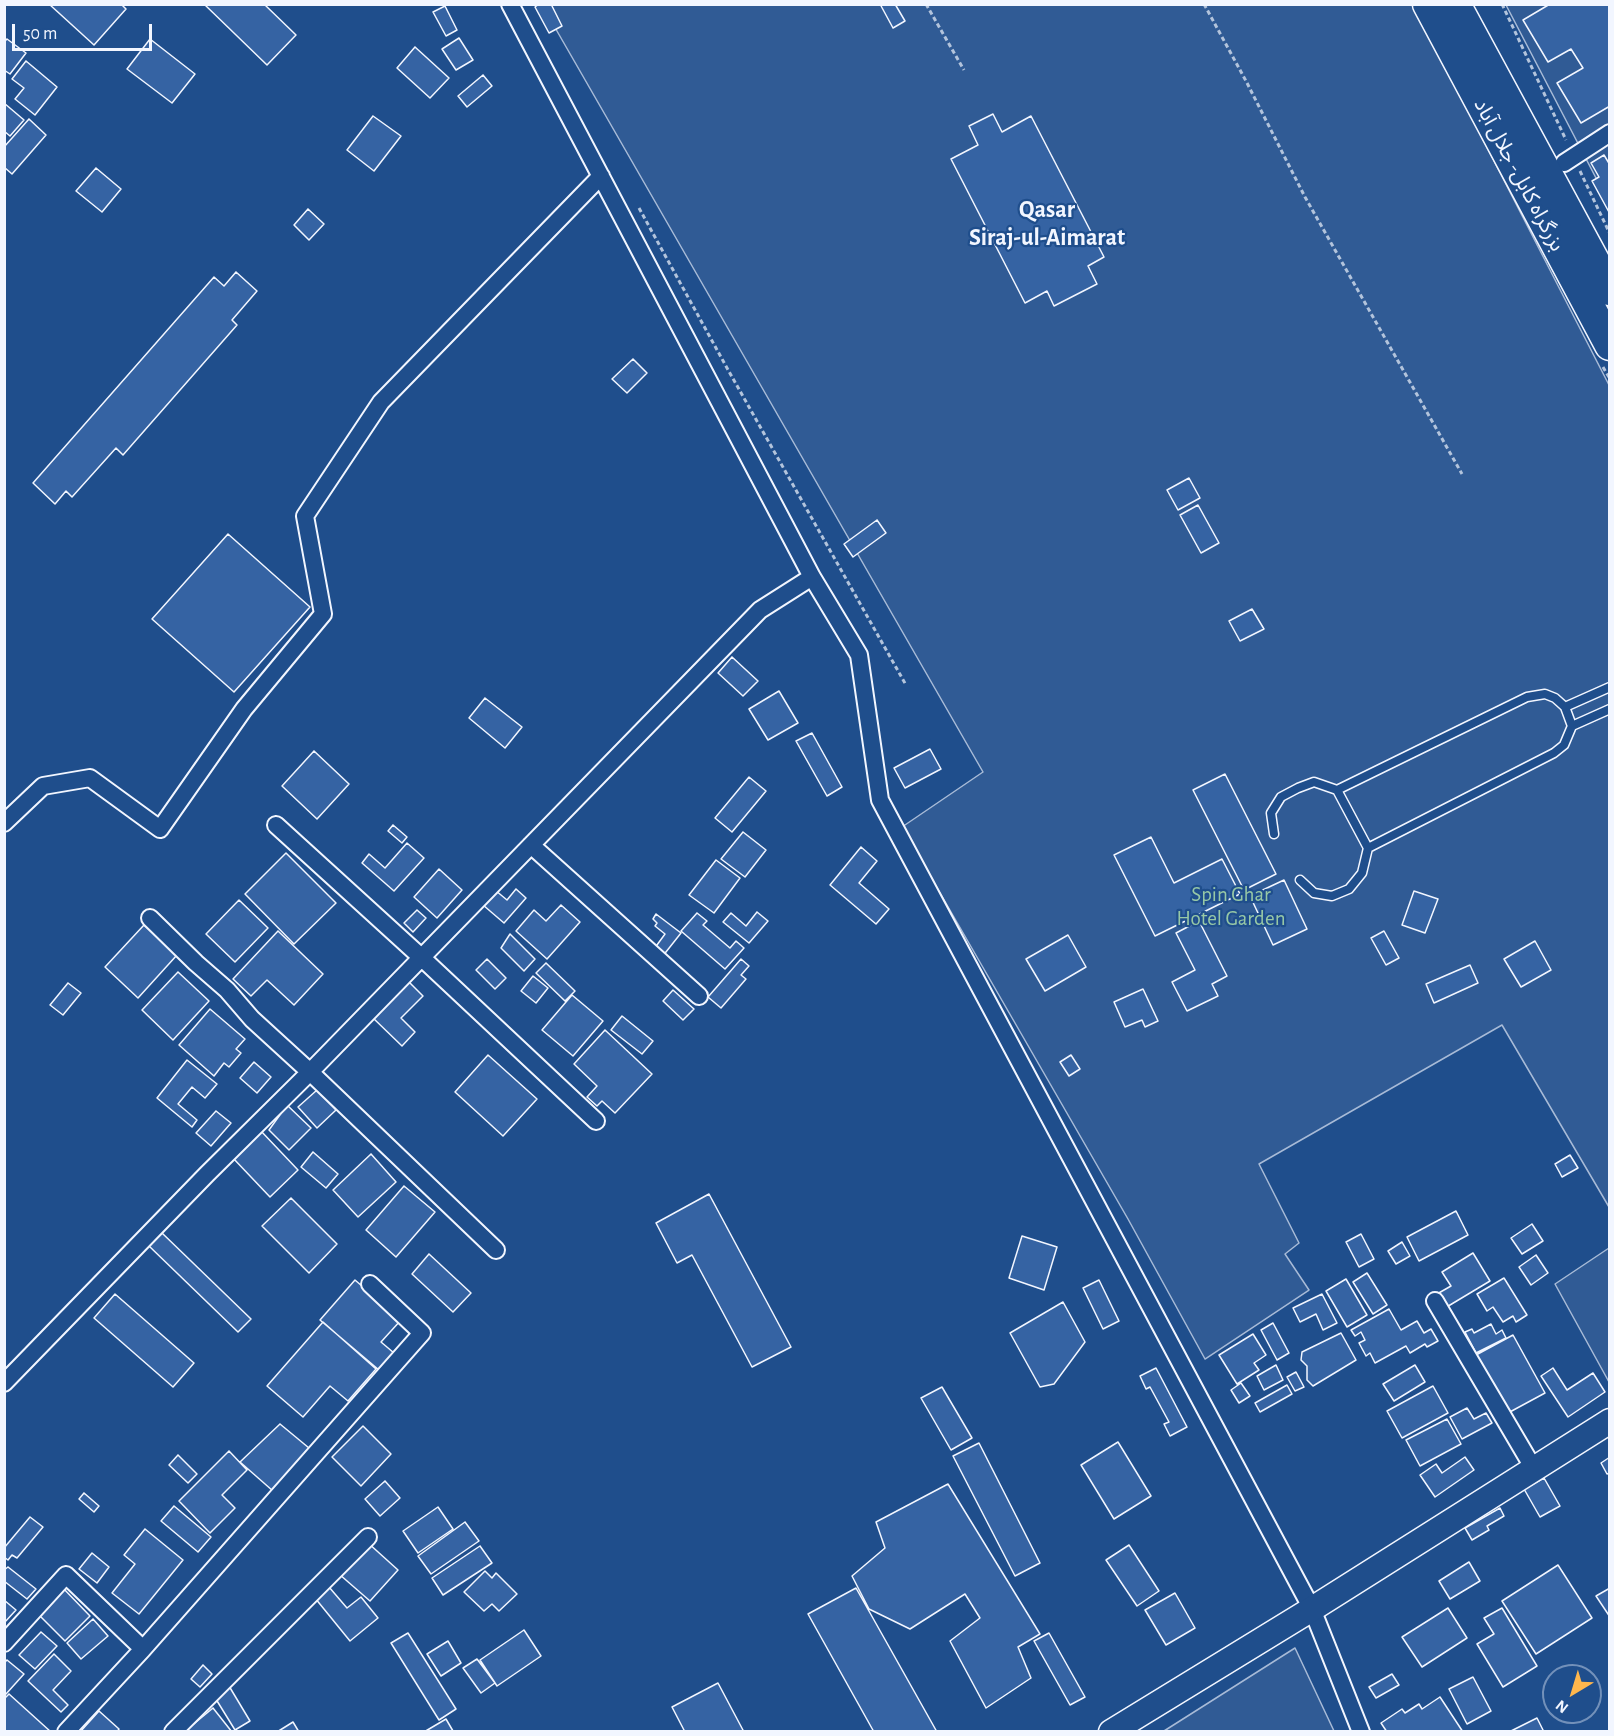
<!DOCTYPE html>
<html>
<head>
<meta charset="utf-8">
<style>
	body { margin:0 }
	#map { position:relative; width:1614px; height:1736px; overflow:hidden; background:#1f4e8c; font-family:"Alegreya Sans",sans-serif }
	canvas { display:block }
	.frame { position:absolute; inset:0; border:6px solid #f2f6ff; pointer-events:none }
	.north { position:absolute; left:1542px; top:1664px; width:60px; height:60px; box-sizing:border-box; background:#1f4e8c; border:2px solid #7391ba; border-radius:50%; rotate:218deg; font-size:16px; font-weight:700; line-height:24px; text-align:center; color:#f2f6ff }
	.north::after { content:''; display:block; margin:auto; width:21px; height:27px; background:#ffb74d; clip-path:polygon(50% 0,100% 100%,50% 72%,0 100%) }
	.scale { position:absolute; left:12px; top:24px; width:140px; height:27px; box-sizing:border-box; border:3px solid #f2f6ff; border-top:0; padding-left:8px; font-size:18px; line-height:21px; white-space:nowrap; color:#f2f6ff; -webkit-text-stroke:4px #1f4e8c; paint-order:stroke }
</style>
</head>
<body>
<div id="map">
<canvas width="1614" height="1736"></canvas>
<div class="frame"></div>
<div class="north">N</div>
<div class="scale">50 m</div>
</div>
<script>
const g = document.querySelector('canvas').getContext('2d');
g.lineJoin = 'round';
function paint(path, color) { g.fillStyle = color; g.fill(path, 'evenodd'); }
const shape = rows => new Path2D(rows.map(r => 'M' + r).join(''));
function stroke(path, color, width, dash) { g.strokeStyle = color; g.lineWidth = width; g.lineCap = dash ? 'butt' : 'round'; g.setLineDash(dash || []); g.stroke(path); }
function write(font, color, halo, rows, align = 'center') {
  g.font = font + ' "Alegreya Sans","Noto Sans Arabic",sans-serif'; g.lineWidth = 4.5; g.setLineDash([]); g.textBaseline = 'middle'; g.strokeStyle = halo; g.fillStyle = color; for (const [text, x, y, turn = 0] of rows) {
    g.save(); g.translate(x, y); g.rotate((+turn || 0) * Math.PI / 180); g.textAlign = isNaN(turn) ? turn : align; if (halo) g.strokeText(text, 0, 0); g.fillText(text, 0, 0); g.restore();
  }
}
const built = shape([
	[542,5,1414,5,1609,385,1609,1207,1502,1025,1259,1164,1299,1243,1285,1254,1309,1290,1205,1359,1128,1219,902,827,983,772,542,5],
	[1506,5,1609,5,1609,203,1506,5],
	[1609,1248,1609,1382,1555,1284,1609,1248],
	[1295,1648,1334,1731,1164,1731,1295,1648]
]);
const building = shape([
	[49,4,121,4,126,9,94,45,49,4],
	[204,4,264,4,296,35,267,65,204,4],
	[539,4,551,4,562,26,549,33,535,7,539,4],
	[880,4,895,4,905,21,893,28,880,4],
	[1610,4,1610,106,1581,123,1557,83,1583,68,1571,49,1548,62,1523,20,1550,4,1610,4],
	[445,6,457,30,446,36,433,12,445,6],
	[459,38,473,60,456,70,442,49,459,38],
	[7,39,26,53,10,74,4,70,4,42,7,39],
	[150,39,195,74,172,103,127,69,150,39],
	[415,47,449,78,430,98,397,68,415,47],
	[26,61,57,87,35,115,15,99,24,88,12,79,26,61],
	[483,75,492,86,467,107,458,96,483,75],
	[4,103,24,120,10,136,4,131,4,103],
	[993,114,1002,132,1031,116,1104,257,1088,266,1097,284,1054,306,1047,291,1025,303,951,159,978,145,969,126,993,114],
	[373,116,401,136,374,171,347,150,373,116],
	[29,119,46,135,12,174,4,167,4,147,29,119],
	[1604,155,1610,165,1610,214,1592,181,1599,177,1591,163,1604,155],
	[96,168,121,189,102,212,76,191,96,168],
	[308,209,324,224,309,240,294,225,308,209],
	[236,272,257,291,232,320,237,325,123,455,116,448,72,497,66,491,55,504,33,483,214,277,224,286,236,272],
	[633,359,647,373,627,393,612,379,633,359],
	[1189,478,1200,498,1178,510,1167,490,1189,478],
	[1198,505,1219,543,1201,553,1180,515,1198,505],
	[877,520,886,533,853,557,844,544,877,520],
	[228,534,310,607,234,692,152,619,228,534],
	[1252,609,1264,629,1240,641,1229,621,1252,609],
	[732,657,758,681,743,696,718,673,732,657],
	[779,691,798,723,768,740,749,709,779,691],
	[485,698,522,727,505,748,469,718,485,698],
	[812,733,842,787,827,796,796,741,812,733],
	[930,749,941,769,905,788,894,768,930,749],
	[314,751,349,784,317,819,282,786,314,751],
	[1225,774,1276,874,1244,890,1193,790,1225,774],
	[749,777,766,791,732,832,715,818,749,777],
	[393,825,407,837,402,843,388,831,393,825],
	[743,832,766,850,745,877,721,859,743,832],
	[1151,837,1174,883,1222,859,1240,894,1155,936,1114,855,1151,837],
	[407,843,424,858,394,891,362,863,369,854,385,868,407,843],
	[861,847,877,861,859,883,889,909,876,924,830,885,861,847],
	[286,853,336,903,294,944,245,894,286,853],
	[716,860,740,878,714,913,689,895,716,860],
	[439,869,462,890,437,918,414,897,439,869],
	[1284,880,1307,929,1273,945,1250,896,1284,880],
	[516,889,526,898,504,923,483,905,495,890,507,900,516,889],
	[1414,891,1438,899,1425,933,1402,925,1414,891],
	[239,900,268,928,235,962,206,934,239,900],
	[561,905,580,922,547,959,516,931,534,910,546,921,561,905],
	[417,910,426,918,413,932,404,923,417,910],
	[757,912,768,921,749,943,723,922,731,913,746,926,757,912],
	[697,913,707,921,703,925,730,948,736,941,744,948,725,969,681,931,697,913],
	[656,914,681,933,662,957,654,949,665,934,655,926,657,923,653,919,656,914],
	[1199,921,1227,976,1212,984,1218,996,1187,1011,1172,982,1195,970,1176,933,1199,921],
	[144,925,177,955,138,998,105,967,144,925],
	[278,931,323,974,294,1005,267,980,251,996,233,979,278,931],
	[1384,931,1399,958,1386,965,1371,938,1384,931],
	[510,934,535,959,524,971,501,948,510,934],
	[1068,935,1086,967,1045,991,1026,959,1068,935],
	[1535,941,1551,970,1521,987,1504,959,1535,941],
	[487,959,506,978,495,989,476,970,487,959],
	[741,959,749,966,741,975,746,979,721,1008,708,997,741,959],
	[546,963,575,991,565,1001,536,973,546,963],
	[1470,965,1478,983,1434,1003,1426,984,1470,965],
	[178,972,209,1001,173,1040,142,1010,178,972],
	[533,976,548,988,536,1003,521,991,533,976],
	[408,981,423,996,401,1018,415,1032,402,1046,372,1017,408,981],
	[68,983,81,993,63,1015,50,1005,68,983],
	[1143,989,1158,1021,1145,1027,1142,1020,1125,1027,1114,1002,1143,989],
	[673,990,694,1009,683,1020,663,1001,673,990],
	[572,995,603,1021,573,1056,542,1030,572,995],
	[210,1009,245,1039,236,1049,241,1053,229,1067,224,1063,214,1076,179,1045,210,1009],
	[622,1016,653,1041,642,1054,611,1030,622,1016],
	[605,1030,652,1074,615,1113,602,1101,597,1106,587,1097,597,1086,574,1064,605,1030],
	[488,1055,537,1099,503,1136,455,1092,488,1055],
	[1071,1055,1080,1069,1069,1076,1060,1062,1071,1055],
	[187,1060,217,1084,205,1098,192,1087,178,1104,197,1120,192,1127,157,1098,187,1060],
	[254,1062,271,1077,257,1093,240,1078,254,1062],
	[317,1090,336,1110,317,1128,298,1107,317,1090],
	[287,1105,311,1128,289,1150,269,1130,287,1105],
	[216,1111,231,1123,211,1146,196,1133,216,1111],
	[260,1130,298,1170,270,1197,232,1157,260,1130],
	[313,1152,338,1174,326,1188,301,1167,313,1152],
	[371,1154,396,1182,358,1217,333,1190,371,1154],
	[1570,1155,1578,1168,1562,1177,1555,1164,1570,1155],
	[404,1186,435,1212,396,1257,366,1230,404,1186],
	[709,1194,791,1347,752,1367,692,1255,677,1263,656,1223,709,1194],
	[291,1198,337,1244,309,1273,262,1226,291,1198],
	[1456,1211,1468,1235,1419,1261,1407,1237,1456,1211],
	[1532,1224,1543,1241,1522,1254,1511,1238,1532,1224],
	[162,1233,251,1319,238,1332,149,1246,162,1233],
	[1361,1234,1374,1259,1359,1267,1346,1242,1361,1234],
	[1022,1236,1057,1247,1044,1290,1009,1278,1022,1236],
	[1402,1242,1410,1256,1396,1264,1388,1251,1402,1242],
	[1473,1253,1490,1281,1445,1308,1437,1294,1451,1286,1442,1272,1473,1253],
	[429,1254,471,1293,453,1312,412,1274,429,1254],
	[1536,1255,1548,1273,1531,1285,1519,1267,1536,1255],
	[1367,1273,1387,1305,1373,1314,1353,1282,1367,1273],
	[1504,1278,1527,1315,1516,1322,1513,1316,1503,1322,1493,1307,1487,1311,1477,1294,1504,1278],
	[1346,1279,1367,1315,1347,1327,1326,1291,1346,1279],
	[355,1280,401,1320,381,1342,394,1353,379,1370,320,1320,355,1280],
	[1099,1280,1119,1321,1103,1329,1083,1288,1099,1280],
	[115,1294,194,1363,173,1387,94,1318,115,1294],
	[1322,1294,1337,1323,1323,1330,1316,1314,1300,1322,1293,1308,1322,1294],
	[1063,1302,1085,1342,1054,1384,1040,1387,1010,1333,1063,1302],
	[1389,1309,1401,1330,1417,1321,1424,1333,1431,1329,1438,1341,1427,1347,1425,1344,1410,1353,1406,1346,1375,1363,1370,1353,1366,1356,1359,1343,1365,1340,1361,1332,1355,1336,1351,1330,1389,1309],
	[323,1322,376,1369,348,1401,330,1386,303,1417,267,1386,323,1322],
	[1273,1323,1289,1353,1277,1360,1261,1330,1273,1323],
	[1491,1324,1496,1334,1502,1330,1506,1338,1476,1353,1465,1332,1472,1329,1474,1333,1491,1324],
	[1341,1333,1356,1360,1313,1386,1307,1380,1307,1366,1301,1360,1302,1352,1341,1333],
	[1253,1334,1266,1355,1254,1363,1259,1370,1237,1384,1219,1355,1253,1334],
	[1513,1335,1545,1393,1508,1413,1476,1355,1513,1335],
	[1276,1365,1283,1380,1264,1390,1257,1376,1276,1365],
	[1415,1365,1425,1382,1394,1401,1383,1384,1415,1365],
	[1156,1368,1187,1427,1170,1436,1164,1424,1169,1422,1150,1387,1146,1389,1140,1376,1156,1368],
	[1553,1368,1567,1390,1593,1373,1605,1392,1568,1417,1541,1376,1553,1368],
	[1296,1372,1304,1387,1295,1391,1287,1377,1296,1372],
	[1241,1383,1250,1396,1239,1403,1231,1390,1241,1383],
	[1287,1385,1292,1394,1260,1412,1255,1403,1287,1385],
	[1433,1386,1448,1413,1402,1438,1387,1411,1433,1386],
	[942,1387,972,1438,951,1450,921,1398,942,1387],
	[1467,1408,1474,1419,1486,1413,1492,1423,1462,1439,1450,1417,1467,1408],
	[1447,1419,1461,1444,1420,1466,1406,1440,1447,1419],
	[280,1424,309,1448,273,1491,240,1462,280,1424],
	[363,1426,391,1454,361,1486,332,1457,363,1426],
	[1118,1442,1151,1496,1114,1519,1081,1465,1118,1442],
	[979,1443,1040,1563,1015,1576,953,1456,979,1443],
	[229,1451,247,1470,222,1495,235,1508,210,1533,179,1501,229,1451],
	[178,1455,197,1474,188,1483,169,1465,178,1455],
	[1465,1457,1474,1470,1435,1497,1420,1475,1436,1464,1442,1473,1465,1457],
	[1610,1457,1610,1473,1607,1474,1601,1463,1610,1457],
	[1544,1478,1560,1506,1540,1517,1524,1489,1544,1478],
	[385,1481,400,1498,380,1516,365,1499,385,1481],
	[948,1484,1040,1634,1018,1647,1031,1678,986,1708,950,1641,980,1618,965,1594,910,1629,869,1609,852,1576,885,1548,876,1522,948,1484],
	[84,1493,99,1506,94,1512,79,1499,84,1493],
	[174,1506,211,1537,198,1552,161,1521,174,1506],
	[438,1507,453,1529,418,1553,403,1531,438,1507],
	[1500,1508,1504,1516,1487,1526,1489,1530,1472,1540,1465,1528,1500,1508],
	[30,1517,43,1527,17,1558,12,1555,8,1560,4,1557,4,1548,30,1517],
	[465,1522,479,1541,431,1574,418,1556,465,1522],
	[145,1529,183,1560,139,1614,112,1593,135,1564,124,1555,145,1529],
	[367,1542,398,1570,370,1601,339,1574,367,1542],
	[1129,1545,1159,1591,1137,1606,1106,1560,1129,1545],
	[480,1546,492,1563,443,1595,432,1578,480,1546],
	[92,1553,109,1567,97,1583,79,1569,92,1553],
	[1469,1562,1480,1581,1450,1599,1439,1581,1469,1562],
	[1558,1565,1592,1618,1536,1654,1502,1601,1558,1565],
	[8,1567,36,1589,27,1599,4,1581,4,1570,8,1567],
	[485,1571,492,1578,496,1573,517,1594,499,1611,492,1604,484,1611,464,1592,485,1571],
	[62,1587,90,1616,65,1641,37,1613,62,1587],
	[329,1587,347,1608,361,1597,378,1618,350,1641,315,1598,329,1587],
	[856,1588,937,1732,874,1732,808,1614,856,1588],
	[1610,1588,1610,1617,1596,1596,1610,1588],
	[1175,1593,1195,1628,1166,1645,1145,1610,1175,1593],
	[4,1600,16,1610,4,1623,4,1600],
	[1448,1608,1467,1638,1422,1667,1402,1637,1448,1608],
	[1502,1608,1537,1666,1503,1687,1477,1644,1494,1634,1484,1618,1502,1608],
	[93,1619,108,1636,81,1659,67,1643,93,1619],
	[524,1630,541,1656,497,1686,480,1660,524,1630],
	[41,1632,57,1646,35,1669,19,1655,41,1632],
	[408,1633,456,1709,439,1720,391,1643,408,1633],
	[1049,1633,1085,1697,1070,1705,1034,1641,1049,1633],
	[448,1641,461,1663,441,1676,427,1654,448,1641],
	[54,1654,71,1671,53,1690,68,1705,61,1712,28,1681,54,1654],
	[477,1659,495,1683,481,1693,463,1668,477,1659],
	[7,1660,24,1674,6,1694,4,1692,4,1663,7,1660],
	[203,1665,212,1674,200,1687,191,1679,203,1665],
	[1392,1674,1399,1685,1376,1698,1369,1687,1392,1674],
	[1473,1677,1491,1711,1467,1724,1449,1689,1473,1677],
	[718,1683,744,1732,685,1732,672,1707,718,1683],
	[229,1686,250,1721,235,1730,214,1696,229,1686],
	[9,1694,51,1732,4,1732,4,1699,9,1694],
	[1440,1697,1463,1732,1387,1732,1381,1723,1402,1709,1405,1713,1419,1704,1422,1709,1440,1697],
	[213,1708,232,1732,184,1732,213,1708],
	[99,1711,119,1729,117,1732,80,1732,99,1711],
	[1537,1718,1544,1732,1509,1732,1537,1718],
	[446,1719,453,1731,452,1732,424,1732,446,1719],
	[293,1722,299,1732,277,1732,293,1722]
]);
const path = shape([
	[926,4,964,70],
	[1204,4,1246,81,1305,197,1462,474],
	[1502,4,1566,140],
	[1580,171,1610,234],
	[639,208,727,368,906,685],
	[1603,367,1610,379]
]);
const lane = shape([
	[1565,707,1610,687],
	[1572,726,1610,709],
	[1337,790,1527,697,1545,694,1555,698,1565,707,1572,726,1564,745,1554,753,1368,848],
	[1274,834,1271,813,1281,797,1298,788,1314,782,1337,790,1368,848,1362,873,1349,889,1332,896,1314,893,1300,880]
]);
const street = shape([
	[510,4,812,577,859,655,880,800,1312,1609,1361,1732],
	[1564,163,1610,133],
	[4,823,43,786,90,778,160,829,244,709,323,614,305,516,381,402,601,176],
	[276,825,421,957,596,1121],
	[531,845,699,996],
	[150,918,196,963,227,990,252,1019,310,1072,496,1250],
	[1435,1301,1534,1469],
	[4,1383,207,1174,310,1072,760,610,812,577],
	[4,1643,66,1575,143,1649],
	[66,1732,143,1649,422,1333,370,1284],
	[173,1732,368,1537]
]);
const secondary = shape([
	[1111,1732,1312,1609,1610,1421]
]);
const highway = shape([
	[1428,4,1610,345],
	[1455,4,1610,290]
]);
const streetNames = [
	["بزرگراه کابل- جلال آباد",1519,175,62]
];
const parkNames = [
	["Spin Ghar",1231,895],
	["Hotel Garden",1231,919]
];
const quarterNames = [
	["Qasar",1047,210],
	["Siraj-ul-Aimarat",1047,238]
];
paint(built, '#305b95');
stroke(built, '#a8bbd7', 1.5);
paint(building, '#3563a3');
stroke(building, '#f2f6ff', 1.5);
stroke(lane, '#f2f6ff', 11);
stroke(street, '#f2f6ff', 20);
stroke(secondary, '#f2f6ff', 27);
stroke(highway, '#f2f6ff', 33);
stroke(path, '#b3c4dc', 3, [4.5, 3]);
stroke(lane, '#1f4e8c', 8);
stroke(street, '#1f4e8c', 16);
stroke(secondary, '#1f4e8c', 24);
stroke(highway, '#1f4e8c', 30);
write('21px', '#f2f6ff', '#1f4e8c', streetNames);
write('21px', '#97c8a6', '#1f4e8c', parkNames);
write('bold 24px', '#f2f6ff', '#1f4e8c', quarterNames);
</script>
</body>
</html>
